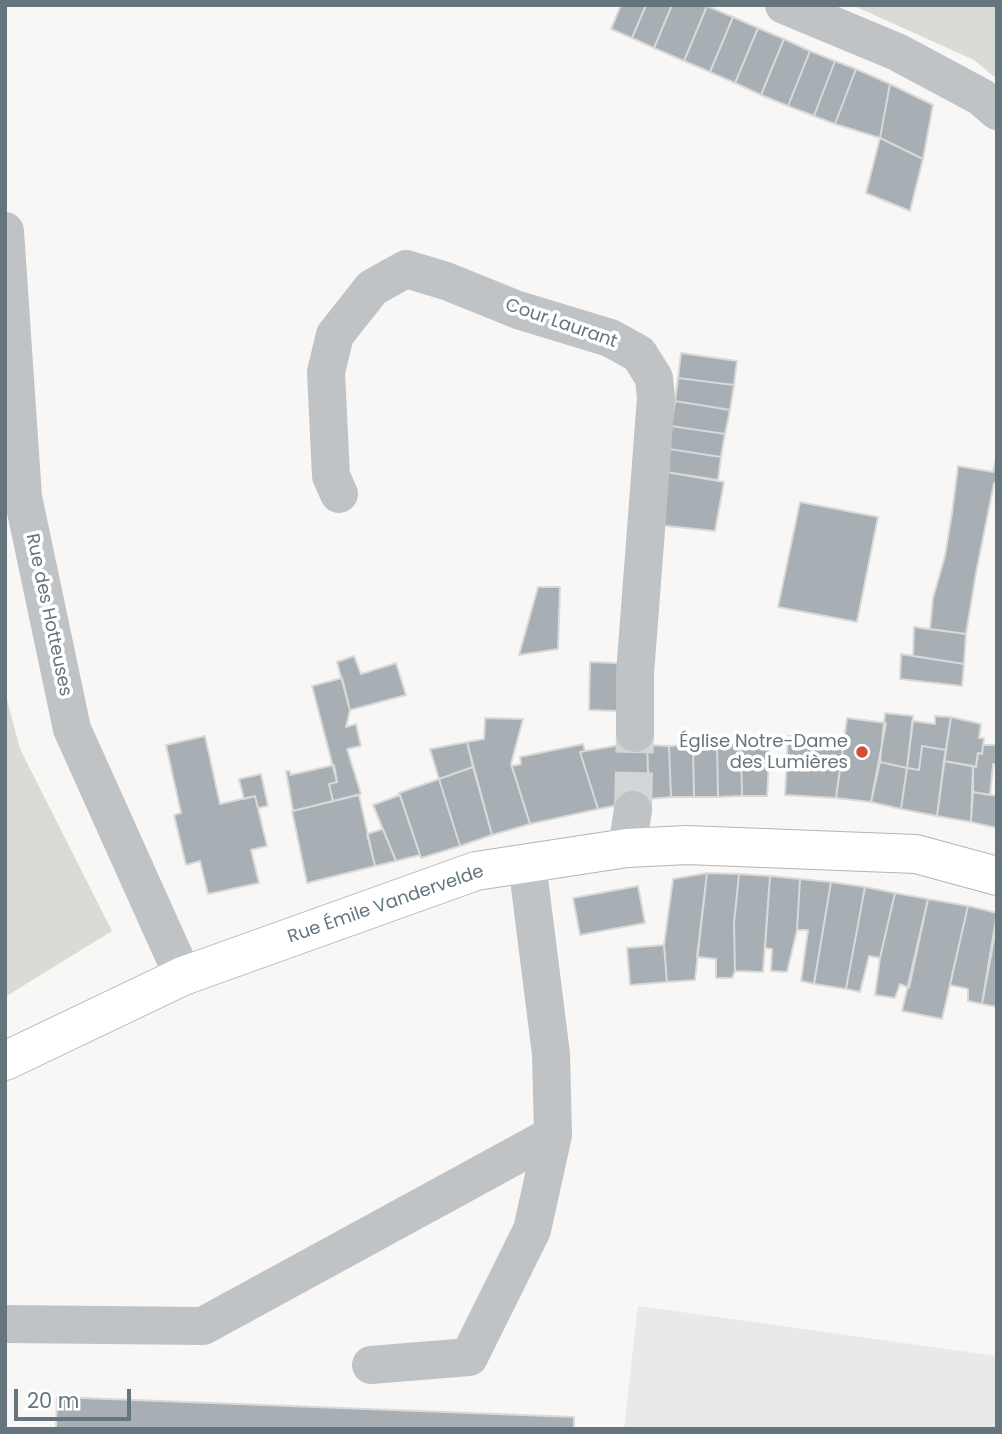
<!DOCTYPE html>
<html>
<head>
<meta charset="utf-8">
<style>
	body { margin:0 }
	#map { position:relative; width:1002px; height:1434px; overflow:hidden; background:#f8f7f5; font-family:Poppins,sans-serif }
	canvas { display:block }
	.frame { position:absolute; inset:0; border:7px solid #65757e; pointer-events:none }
	.scale { position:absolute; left:14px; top:1389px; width:117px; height:32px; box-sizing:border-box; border:4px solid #65757e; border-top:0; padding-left:9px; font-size:21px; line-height:24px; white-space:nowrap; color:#65757e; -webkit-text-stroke:5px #fff; paint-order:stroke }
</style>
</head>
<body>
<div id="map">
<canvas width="1002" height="1434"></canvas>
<div class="frame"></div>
<div class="scale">20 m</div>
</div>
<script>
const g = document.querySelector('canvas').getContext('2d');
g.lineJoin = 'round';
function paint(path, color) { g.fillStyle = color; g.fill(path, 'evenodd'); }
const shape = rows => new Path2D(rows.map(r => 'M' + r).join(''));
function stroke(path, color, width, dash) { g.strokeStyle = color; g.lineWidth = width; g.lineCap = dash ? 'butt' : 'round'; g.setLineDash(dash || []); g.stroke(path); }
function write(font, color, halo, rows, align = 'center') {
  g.font = font + ' Poppins,sans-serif'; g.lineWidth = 7; g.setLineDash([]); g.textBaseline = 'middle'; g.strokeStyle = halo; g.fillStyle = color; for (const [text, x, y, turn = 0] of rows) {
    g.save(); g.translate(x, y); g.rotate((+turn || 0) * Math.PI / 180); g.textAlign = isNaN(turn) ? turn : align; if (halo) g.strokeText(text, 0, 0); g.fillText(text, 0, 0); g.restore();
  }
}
const built = shape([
	[638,1306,997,1356,997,1429,624,1429]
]);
const green = shape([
	[852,5,997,5,997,79,974,60],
	[5,692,20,749,112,931,5,997]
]);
const building = shape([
	[621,5,646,5,632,38,611,29,621,5],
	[646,5,672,5,654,48,632,38,646,5],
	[672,5,707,6,684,61,654,48,672,5],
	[707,6,733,17,710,72,684,61,707,6],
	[733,17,758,28,735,83,710,72,733,17],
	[758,28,784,39,761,95,735,83,758,28],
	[784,39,810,51,788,106,761,95,784,39],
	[810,51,835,61,814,116,788,106,810,51],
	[835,61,856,69,835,124,814,116,835,61],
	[856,69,890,84,880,138,835,124,856,69],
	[890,84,933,105,923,159,880,138,890,84],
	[880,138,923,159,910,211,866,193,880,138],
	[681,353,737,361,734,385,678,378,681,353],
	[678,378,734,385,730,410,675,401,678,378],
	[675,401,730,410,725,434,671,426,675,401],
	[671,426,725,434,721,457,669,449,671,426],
	[669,449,721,457,718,480,666,472,669,449],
	[996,458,997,484,994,483,976,573,966,634,930,629,933,598,945,556,952,513,958,466,993,472,996,458],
	[666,472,724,482,715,531,658,525,666,472],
	[800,502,878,517,857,622,778,607,800,502],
	[538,587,560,587,558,649,519,655,538,587],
	[914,627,966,634,964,664,913,656,914,627],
	[901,654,964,664,962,686,900,679,901,654],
	[354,656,361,674,396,663,406,695,350,710,337,662,354,656],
	[590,662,618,663,617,711,589,710,590,662],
	[342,678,350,710,346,727,356,724,361,746,347,749,361,794,333,801,329,784,337,782,312,686,342,678],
	[885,713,913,716,907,768,880,762,885,713],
	[935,716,951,717,946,750,922,746,919,770,907,768,913,721,935,724,935,716],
	[951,717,981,724,979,738,984,738,982,754,978,753,976,767,944,761,951,717],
	[485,718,523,719,511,764,530,824,492,835,467,742,484,739,485,718],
	[847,718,886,723,871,802,836,798,847,718],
	[205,736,220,804,255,796,267,846,251,850,259,883,208,894,200,861,186,865,174,815,181,813,166,745,205,736],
	[788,736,844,742,836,798,785,795,788,736],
	[467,742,473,767,439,779,430,749,467,742],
	[741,742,742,796,718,797,717,743,741,742],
	[741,742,770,743,767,796,742,796,741,742],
	[717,743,718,797,694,797,693,744,717,743],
	[583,744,585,751,580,752,598,809,530,824,512,766,521,764,520,757,583,744],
	[626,744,647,745,649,799,598,809,580,752,626,744],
	[647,745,669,746,671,797,649,799,647,745],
	[693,745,694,797,671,797,669,746,693,745],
	[983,745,997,745,997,765,993,764,990,795,973,792,973,766,976,767,978,753,982,754,983,745],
	[922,746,946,750,937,816,901,809,907,768,919,770,922,746],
	[944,761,973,766,971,822,937,816,944,761],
	[880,762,907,768,901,809,871,802,880,762],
	[334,765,337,782,329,784,333,801,293,811,286,771,290,771,290,775,334,765],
	[473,767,492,835,460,846,439,779,473,767],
	[261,774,268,806,258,808,255,796,244,799,239,779,261,774],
	[439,779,460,846,421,858,399,793,439,779],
	[973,792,997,796,997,828,971,822,973,792],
	[359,795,375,866,307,883,292,811,359,795],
	[400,795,420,855,396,861,373,805,400,795],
	[383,829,396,861,375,866,367,834,383,829],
	[707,873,695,980,667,982,664,945,673,879,707,873],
	[707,873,739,874,734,923,735,971,732,978,716,978,716,959,697,957,707,873],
	[739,874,770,876,763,972,735,971,734,923,739,874],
	[770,876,800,879,797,930,787,972,771,971,772,949,765,948,770,876],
	[800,879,831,882,814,984,801,981,808,930,797,930,800,879],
	[831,882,865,887,846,989,814,984,831,882],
	[638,886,645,923,580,935,573,898,638,886],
	[865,887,895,893,880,958,869,956,860,992,846,989,865,887],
	[895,893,928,899,909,988,900,984,895,998,875,995,880,958,895,893],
	[928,899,968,906,942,1019,902,1011,928,899],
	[968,906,997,913,982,1004,968,1001,968,989,950,985,968,906],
	[997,923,997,1007,982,1004,997,923],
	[664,945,667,982,630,985,627,948,664,945],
	[57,1397,574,1417,574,1429,56,1429,57,1397]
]);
const minorTunnel = shape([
	[633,810,635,733]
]);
const minor = shape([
	[784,5,897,52,981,97,997,111],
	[5,231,23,497,72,729,183,976],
	[339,494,331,476,326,372,335,335,372,288,406,269,446,281,518,310,610,338,639,354,654,378,656,398,635,674,635,733],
	[627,848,633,810],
	[5,1324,203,1326,553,1135],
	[371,1365,469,1357,532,1230,553,1135,551,1054,527,863]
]);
const major = shape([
	[5,1061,183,976,476,871,627,848,687,845,916,854,997,876]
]);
const markers = [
	[862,752,7,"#d54f38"]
];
const streetNames = [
	["Cour Laurant",561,324,19],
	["Rue des Hotteuses",48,615,78],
	["Rue Émile Vandervelde",386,905,-19]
];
const poiNames = [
	["Église Notre-Dame",848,742],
	["des Lumières",848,763]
];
paint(built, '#e8e9e8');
paint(green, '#d8dcd5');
paint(building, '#a7afb4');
stroke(building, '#d9d9d8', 2);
stroke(minorTunnel, '#d3d6d7', 38, [38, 19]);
stroke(major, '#b0b6b9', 40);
stroke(minor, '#bfc3c6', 38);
stroke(major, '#fff', 38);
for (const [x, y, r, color] of markers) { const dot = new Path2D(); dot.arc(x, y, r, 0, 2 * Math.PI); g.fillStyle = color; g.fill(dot); stroke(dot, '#fff', 2.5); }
write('18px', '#65757e', '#fff', streetNames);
write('18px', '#65757e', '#fff', poiNames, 'right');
</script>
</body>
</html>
